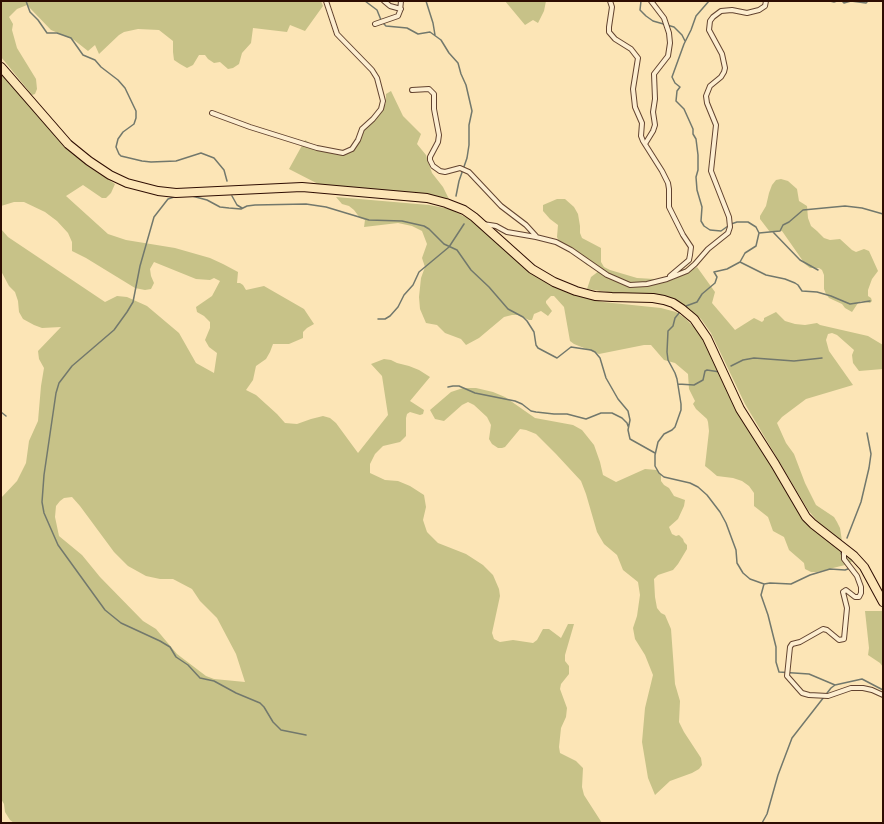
<!DOCTYPE html>
<html>
<head>
<meta charset="utf-8">
<style>
	body { margin:0 }
	#map { position:relative; width:884px; height:824px; overflow:hidden; background:#fce5b6; font-family:"Gentium Book Plus",serif }
	canvas { display:block }
	.frame { position:absolute; inset:0; border:2px solid #2e0d02; pointer-events:none }
</style>
</head>
<body>
<div id="map">
<canvas width="884" height="824"></canvas>
<div class="frame"></div>
</div>
<script>
const g = document.querySelector('canvas').getContext('2d');
g.lineJoin = 'round';
function paint(path, color) { g.fillStyle = color; g.fill(path, 'evenodd'); }
const shape = rows => new Path2D(rows.map(r => 'M' + r).join(''));
function stroke(path, color, width, dash) { g.strokeStyle = color; g.lineWidth = width; g.lineCap = dash ? 'butt' : 'round'; g.setLineDash(dash || []); g.stroke(path); }
const green = shape([
	[1,1,321,1,323,6,305,31,290,25,287,32,253,28,251,43,242,53,239,64,233,68,228,69,220,62,214,63,208,59,205,55,199,55,193,65,187,68,180,64,174,60,173,52,173,41,159,30,138,29,124,32,119,35,99,54,95,45,88,51,74,40,51,30,27,5,17,9,9,17,13,24,12,30,17,48,36,79,37,89,35,94,32,95,1,57],
	[505,1,546,1,544,11,538,23,533,20,525,25],
	[1,70,72,151,86,165,115,184,111,193,106,198,102,198,83,185,66,196,108,234,126,240,175,248,210,258,223,264,238,272,237,283,240,283,243,285,246,290,264,286,304,309,314,324,307,328,303,332,303,338,289,344,273,344,270,352,266,359,256,366,253,380,246,390,256,395,277,414,285,423,297,424,311,419,323,416,330,418,336,423,358,453,388,415,382,376,371,364,384,359,391,360,397,363,409,366,419,370,430,377,410,401,424,410,423,414,420,415,410,412,407,414,406,418,406,436,400,442,383,446,375,454,370,464,370,473,385,480,398,481,410,486,424,495,426,507,423,520,427,532,438,543,466,554,483,565,493,575,499,589,500,596,492,633,494,639,500,642,513,640,533,643,537,640,543,629,549,629,561,638,568,624,574,624,565,655,565,661,569,666,569,674,561,684,560,689,567,708,566,717,561,728,559,747,560,753,576,761,583,768,582,787,584,795,602,823,14,823,10,820,5,812,4,804,1,799,1,498,17,481,26,463,29,441,38,421,41,386,44,368,39,359,38,351,61,327,42,328,34,325,23,319,19,312,18,301,15,292,9,286,1,271,1,229,8,237,105,302,117,296,127,297,147,306,179,333,196,363,214,373,217,353,209,347,205,340,210,328,210,322,204,316,197,312,196,307,212,296,220,281,214,278,210,280,196,279,154,262,150,269,151,276,154,283,151,289,145,290,135,288,86,258,72,251,72,242,68,233,57,221,45,212,24,202,14,202,1,206],
	[72,497,80,506,114,552,128,566,146,576,160,579,173,579,192,589,200,601,217,618,236,654,245,682,214,679,206,676,177,654,156,629,143,621,100,577,82,555,59,536,55,517,56,506,60,501,64,498],
	[391,91,403,116,421,134,417,144,426,155,432,173,443,187,449,199,413,192,392,193,324,187,289,169,305,140,315,146,345,152,357,143,362,137,364,130,376,119,383,108,386,103,386,94],
	[781,179,788,181,797,189,799,201,807,206,808,218,811,226,817,231,824,238,830,240,840,239,852,250,856,252,864,249,869,251,878,271,872,279,868,290,868,296,871,298,872,301,870,303,861,301,858,303,852,312,845,308,842,304,829,298,826,294,824,289,824,275,822,270,819,268,810,268,805,264,782,231,770,232,760,219,760,216,766,206,769,193,772,185,776,180],
	[336,197,429,205,450,209,475,222,513,257,587,298,603,302,661,308,676,312,685,318,700,333,746,422,801,516,812,528,853,561,845,565,817,572,811,572,805,569,804,563,789,550,784,537,773,531,768,517,754,506,754,493,749,486,742,481,733,478,717,476,710,470,705,466,709,431,708,422,707,419,696,409,693,404,695,401,689,389,688,374,675,363,664,360,651,345,644,345,599,354,574,344,570,341,564,307,554,296,551,296,546,301,546,303,552,311,548,316,541,311,534,314,532,320,529,320,518,315,512,315,504,317,479,338,466,345,461,339,445,333,437,325,426,323,420,309,419,297,421,278,425,267,422,258,427,244,422,231,412,226,398,223,364,227,365,220,360,218,354,210,349,206,342,204],
	[557,199,565,199,574,207,578,214,580,226,580,233,582,238,601,248,601,262,604,267,610,270,637,278,672,280,697,267,715,292,712,303,735,330,754,318,762,322,764,320,764,318,776,312,785,321,795,324,805,325,817,323,820,325,868,336,883,345,883,369,859,371,853,363,852,355,854,350,837,335,832,333,828,334,826,340,829,351,853,385,806,399,782,417,777,423,786,443,794,454,805,483,816,505,834,517,837,522,840,528,842,541,818,522,808,510,745,404,711,333,701,319,688,309,621,294,587,289,591,277,599,271,587,265,559,242,557,237,558,225,550,219,543,211,543,205],
	[463,388,476,388,493,392,505,397,535,418,573,425,582,430,594,445,600,462,603,475,616,482,645,469,657,470,661,475,661,481,664,485,669,488,674,496,685,500,684,506,678,519,669,527,672,534,676,536,679,535,683,539,684,542,687,545,687,549,678,564,673,570,658,575,654,579,655,597,657,608,661,613,665,615,671,629,675,684,680,701,679,722,684,732,701,758,702,765,699,769,692,773,670,781,655,795,648,778,642,742,645,708,653,675,645,655,635,639,633,628,637,616,640,595,638,582,623,570,617,555,604,544,597,532,586,494,581,481,556,454,536,434,526,430,520,429,505,447,502,448,498,448,492,444,489,439,491,425,487,417,474,405,468,402,462,405,444,421,435,419,430,410,451,392],
	[883,611,883,667,880,663,868,655,869,648,865,611]
]);
const stream = shape([
	[26,1,30,12,38,20,47,33,57,33,71,38,83,55,95,60,101,67,118,80,125,88,136,111,136,118,134,124,123,132,118,139,116,147,119,154,121,156,142,161,151,162,176,161,201,153,214,158,224,170,227,181],
	[365,1,377,10,381,20],
	[426,1,433,23,435,35],
	[641,1,640,10,646,16,653,21,674,27,682,35,685,41],
	[709,1,696,16,691,30,684,44,672,77,675,83,680,87,677,91,676,101,684,109,693,129,693,134,696,139,698,155,698,170,696,177,697,190,702,207,701,221,704,226,710,230,721,231,728,226],
	[830,1,834,2,837,1],
	[842,1,844,3,851,1,866,3,868,1],
	[383,23,386,26,407,28,418,34,430,32,441,40,449,53,458,63,461,74,466,85,472,111,469,125,469,145,467,158,459,181,456,196],
	[192,196,207,200,220,207,229,208,241,209,247,206,255,205,306,204,326,207,369,220,402,221,424,226,429,229,444,244,457,250,471,270,489,287,508,309,523,317,527,321,534,332,536,345,538,348,557,358,571,347,591,350,595,352,600,358,606,378,618,399,628,411,630,420,628,430,630,439,655,453],
	[232,196,237,205,242,208],
	[174,197,168,199,154,217,140,266,133,302,127,312,114,330,72,366,59,383,56,393,44,475,42,502,44,513,58,545,105,610,121,623,160,641,170,647,176,657,188,665,200,678,214,681,236,693,260,703,264,707,273,722,281,730,306,735],
	[731,224,737,222,748,222,756,227,759,233,756,246,745,253,740,262],
	[773,232,800,260,818,270],
	[759,233,780,231,783,225,789,222,803,210,845,206,862,208,883,214],
	[449,247,464,224],
	[686,306,697,302,702,294,715,283,717,277,714,272,727,269,740,262,766,275,785,279,795,283,798,285,802,291,817,292,831,296,850,304,870,301],
	[679,313,675,318,673,326,668,331,667,352,668,360,675,373,677,379,681,404,681,410,675,427,672,430,664,434,658,442,655,455,655,466,659,473,664,477,690,483,698,487,707,495,720,512,726,523,736,550,737,563,743,573,750,579,764,584],
	[378,319,385,319,390,316,398,307,404,295,413,285,419,272,449,247],
	[731,366,743,360,754,358,794,361,822,358],
	[678,384,694,385,703,380,705,371,707,370,720,372],
	[448,387,453,386,459,386,475,393,515,401,522,404,531,411,536,412,554,414,567,414,586,419,601,413,612,413,622,418,627,423,628,426],
	[1,412,6,416],
	[847,538,861,502,869,468,871,454,867,433],
	[841,553,843,559],
	[764,584,761,595,768,615,776,647,776,662,779,672,809,674,835,685,862,679,883,690],
	[764,584,770,583,791,584,810,575,830,569,845,570,848,569,848,567],
	[762,823,767,814,778,775,792,738,831,688,835,685]
]);
const street = shape([
	[384,1,390,6,401,9],
	[610,1,612,7,609,27,609,32,615,39,631,49,638,58,633,89,635,107,642,123,641,136,643,141,662,171,668,183,669,189,669,207,683,235,691,247,690,255,689,260,670,276],
	[375,24,398,16,400,11,401,1],
	[412,90,429,89,434,94,434,109,439,135,438,142,430,157,430,160,433,166,440,171,445,172,460,168,469,172,501,206,526,225,536,236],
	[212,113,250,127,317,148,343,153,352,149,358,140,362,129,373,119,381,109,383,101,377,78,372,70,337,34,326,1],
	[645,144,653,131,655,125,653,112,655,99,654,74,668,56,670,43,669,33,664,18,651,1],
	[483,224,496,226,507,232,536,237,556,242,571,250,607,275,630,285,647,284,667,279,687,271,695,264,708,249,728,233,730,227,729,217,711,171,716,125,707,103,706,96,710,86,721,77,724,72,725,68,722,54,709,30,710,21,713,17,721,11,732,10,747,13,759,10,765,6,766,1],
	[844,548,844,559,857,576,861,587,861,593,859,597,855,597,846,590,843,592,847,608,844,639,839,640,827,630,823,629,800,642,792,644,790,647,787,676,802,693,809,695,828,696,851,688,863,688,872,690,883,695]
]);
const highway = shape([
	[1,67,68,144,89,161,110,175,127,183,158,191,176,193,302,187,427,198,446,203,464,210,474,217,532,269,554,282,576,291,595,296,612,297,653,298,664,300,673,303,682,309,694,319,707,338,740,409,775,464,806,517,813,524,854,556,864,567,883,602]
]);
paint(green, '#c7c288');
stroke(stream, '#72786c', 1.5);
stroke(street, '#62432f', 6);
stroke(highway, '#2e0d02', 10);
stroke(street, '#fdeed0', 4);
stroke(highway, '#fce5b6', 8);
</script>
</body>
</html>
